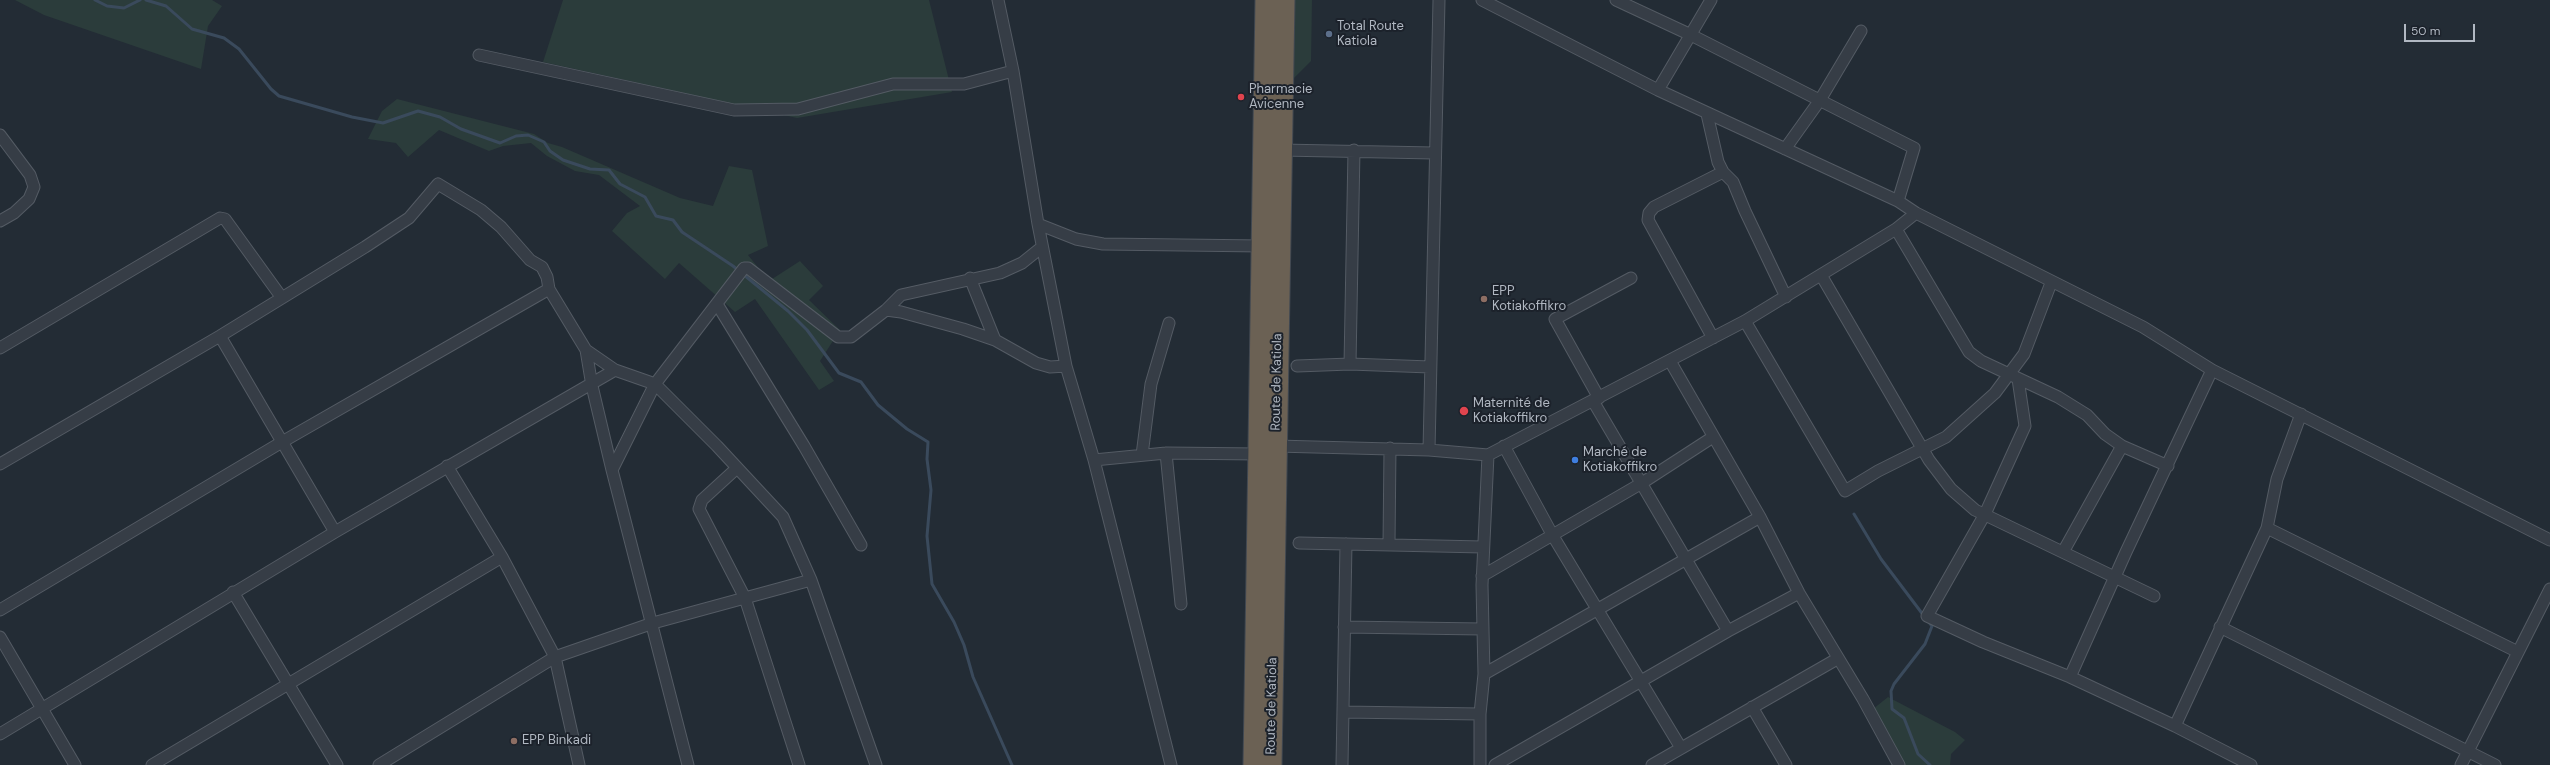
<!DOCTYPE html>
<html>
<head>
<meta charset="utf-8">
<style>
	body { margin:0 }
	#map { position:relative; width:2550px; height:765px; overflow:hidden; background:#232c35; font-family:"DM Sans",sans-serif }
	canvas { display:block }
	.scale { position:absolute; left:2404px; top:24px; width:71px; height:18px; box-sizing:border-box; border:2px solid #b1b8c2; border-top:0; padding-left:5px; font-size:12px; line-height:14px; white-space:nowrap; color:#b1b8c2; -webkit-text-stroke:3px #1c222b; paint-order:stroke }
</style>
</head>
<body>
<div id="map">
<canvas width="2550" height="765"></canvas>
<div class="scale">50 m</div>
</div>
<script>
const g = document.querySelector('canvas').getContext('2d');
g.lineJoin = 'round';
function paint(path, color) { g.fillStyle = color; g.fill(path, 'evenodd'); }
const shape = rows => new Path2D(rows.map(r => 'M' + r).join(''));
function stroke(path, color, width, dash) { g.strokeStyle = color; g.lineWidth = width; g.lineCap = dash ? 'butt' : 'round'; g.setLineDash(dash || []); g.stroke(path); }
function write(font, color, halo, rows, align = 'center') {
  g.font = font + ' "DM Sans",sans-serif'; g.lineWidth = 4; g.setLineDash([]); g.textBaseline = 'middle'; g.strokeStyle = halo; g.fillStyle = color; for (const [text, x, y, turn = 0] of rows) {
    g.save(); g.translate(x, y); g.rotate((+turn || 0) * Math.PI / 180); g.textAlign = isNaN(turn) ? turn : align; if (halo) g.strokeText(text, 0, 0); g.fillText(text, 0, 0); g.restore();
  }
}
const green = shape([
	[15,0,212,0,222,6,208,26,201,69,44,15],
	[563,0,929,0,952,92,797,118,543,62],
	[1291,0,1312,0,1311,61,1289,83],
	[397,99,534,134,548,143,562,147,680,198,713,206,729,166,752,170,768,246,748,255,769,281,800,261,823,286,809,300,840,330,820,361,834,381,819,390,755,299,735,312,679,263,665,279,612,231,627,213,640,206,599,175,575,171,547,156,531,143,503,146,489,151,439,130,408,157,396,143,368,139,382,111],
	[1888,697,1955,732,1965,740,1951,754,1950,765,1903,765,1873,709]
]);
const stream = shape([
	[95,0,107,6,124,8,140,0],
	[146,0,166,6,192,29,224,38,239,49,271,89,279,96,352,117,383,123,418,111,440,117,461,129,500,143,516,136,528,135,544,142,550,151,563,160,590,169,609,170,620,184,645,197,656,216,673,220,682,232,733,266,788,311,807,330,839,373,861,382,878,405,907,429,928,442,927,459,931,490,927,536,932,584,954,622,964,645,973,677,1012,765],
	[1854,514,1881,559,1924,616],
	[1927,620,1932,626,1925,644,1894,684,1891,691,1892,709,1904,718,1918,754,1930,765]
]);
const street = shape([
	[998,0,1013,71,1038,224,1066,366,1094,460,1171,765],
	[1482,0,1658,90,1898,201,1916,213,2143,327,2212,370,2550,540],
	[1616,0,1691,35,1914,148,1898,201],
	[479,55,734,110,798,109,893,84,964,84,1013,71],
	[1658,90,1711,0],
	[1707,114,1718,162,1723,172,1733,182,1745,211,1786,297],
	[0,135,30,175,34,187,29,199,14,213,0,221],
	[1785,149,1820,100,1861,31],
	[1281,150,1434,153],
	[1038,224,1076,239,1103,244,1262,246],
	[1896,229,1969,352,1981,361,2058,397,2087,415,2105,434,2122,446,2168,466],
	[1821,275,1929,460,1951,489,1975,510,2154,596],
	[970,278,995,340],
	[717,304,804,446,861,545],
	[886,310,901,295,1000,273,1022,263,1042,247],
	[1745,321,1845,491,1878,471,1946,437,1995,393,2024,354,2051,283],
	[220,336,335,532],
	[1713,338,1648,220,1649,213,1654,207,1723,172],
	[0,348,220,218,225,219,282,298],
	[586,350,592,386,612,470,688,765],
	[1670,361,1760,517,1799,593,1863,699,1899,765],
	[1350,364,1354,150],
	[1297,366,1350,364,1430,367],
	[2018,379,2025,426,1985,514,1927,616,1983,642,2070,677,2175,726,2251,765],
	[1599,398,1555,319,1631,278],
	[1593,401,1728,631],
	[1276,446,1429,450,1488,455,1745,321,1896,229,1916,213],
	[1504,446,1553,536,1681,748],
	[1429,450,1439,0],
	[1166,453,1181,604],
	[1142,455,1151,384,1169,323],
	[1094,460,1166,453,1259,454],
	[0,464,220,336,365,247,409,218,438,184,481,210,501,227,530,260,542,267,547,277,549,289,586,350,615,370,655,384,717,446,783,517,811,580,876,765],
	[447,466,502,557,555,657,579,765],
	[737,468,702,500,699,509,745,598,799,765],
	[612,470,655,384,744,268,748,268,838,337,851,337,886,310,901,312,963,329,995,340,1036,363,1050,367,1066,366],
	[2267,528,2518,652],
	[1299,543,1483,547],
	[1389,544,1390,448],
	[2063,552,2122,446],
	[1482,576,1642,483,1713,437],
	[233,592,337,765],
	[0,610,282,442,549,289],
	[1344,627,1482,629],
	[2220,627,2495,765],
	[0,637,75,765],
	[1484,674,1760,517],
	[2070,677,2126,552,2212,370],
	[1752,707,1786,765],
	[1343,712,1480,714],
	[2175,726,2267,528,2277,479,2301,414],
	[0,734,335,532,615,370],
	[152,765,502,557],
	[379,765,555,657,653,623,811,580],
	[1342,765,1346,544],
	[1480,765,1480,714,1484,674,1482,585,1488,455],
	[1495,765,1728,631,1799,593],
	[1652,765,1837,659],
	[2461,765,2550,589]
]);
const highway = shape([
	[1254,765,1266,0],
	[1271,765,1284,0]
]);
const markers = [
	[1329,34,4,"#5c6f8a"],
	[1241,97,4,"#e0444e"],
	[1484,299,4,"#8d6e63"],
	[1464,411,5,"#e0444e"],
	[1575,460,4,"#3f7fe0"],
	[514,741,4,"#8d6e63"]
];
const poiNames = [
	["Total Route",1337,27],
	["Katiola",1337,42],
	["Pharmacie",1249,90],
	["Avicenne",1249,105],
	["EPP",1492,292],
	["Kotiakoffikro",1492,307],
	["Maternité de",1473,404],
	["Kotiakoffikro",1473,419],
	["Marché de",1583,453],
	["Kotiakoffikro",1583,468],
	["EPP Binkadi",522,741]
];
const streetNames = [
	["Route de Katiola",1277,382,-89],
	["Route de Katiola",1272,706,-89]
];
paint(green, '#2b3c3b');
stroke(stream, '#3a4a5c', 3);
stroke(street, '#545b64', 13);
stroke(highway, '#414851', 23);
stroke(street, '#363d46', 11);
stroke(highway, '#6b6154', 21);
for (const [x, y, r, color] of markers) { const dot = new Path2D(); dot.arc(x, y, r, 0, 2 * Math.PI); g.fillStyle = color; g.fill(dot); stroke(dot, '#1c222b', 1.5); }
write('13px', '#b1b8c2', '#1c222b', poiNames, 'left');
write('13px', '#b1b8c2', '#1c222b', streetNames);
</script>
</body>
</html>
